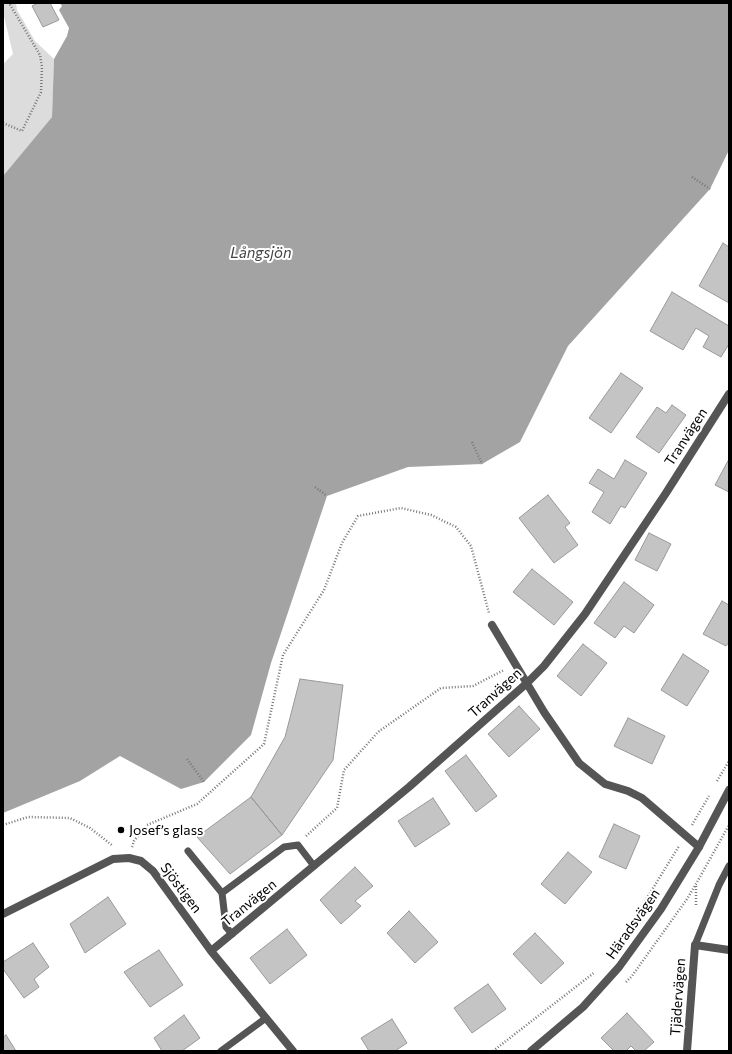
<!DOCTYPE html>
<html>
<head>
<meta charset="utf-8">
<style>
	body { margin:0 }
	#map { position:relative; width:732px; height:1054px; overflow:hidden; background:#fff; font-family:Commissioner,sans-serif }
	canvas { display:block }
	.frame { position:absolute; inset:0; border:4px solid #000; pointer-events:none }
</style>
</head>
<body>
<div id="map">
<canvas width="732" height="1054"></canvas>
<div class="frame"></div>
</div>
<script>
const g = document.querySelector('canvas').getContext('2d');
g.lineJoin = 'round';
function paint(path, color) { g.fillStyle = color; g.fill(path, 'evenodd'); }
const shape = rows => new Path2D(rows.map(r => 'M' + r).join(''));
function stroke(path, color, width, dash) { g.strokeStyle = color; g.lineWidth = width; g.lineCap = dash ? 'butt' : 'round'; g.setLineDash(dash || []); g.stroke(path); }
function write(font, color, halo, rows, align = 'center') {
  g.font = font + ' Commissioner,sans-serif'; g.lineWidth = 4; g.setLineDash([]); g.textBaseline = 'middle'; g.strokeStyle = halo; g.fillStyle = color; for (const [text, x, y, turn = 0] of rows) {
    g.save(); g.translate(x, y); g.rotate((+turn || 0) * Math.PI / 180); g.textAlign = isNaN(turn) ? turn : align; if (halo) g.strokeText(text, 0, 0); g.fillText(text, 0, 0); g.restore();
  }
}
const green = shape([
	[3,3,16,3,17,10,35,41,54,59,52,117,3,176,3,64,13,54,3,12]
]);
const water = shape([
	[60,3,729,3,729,150,710,189,568,346,520,442,482,464,408,467,327,496,271,663,251,735,204,782,181,789,120,756,80,781,3,813,3,176,52,117,54,59,67,36,69,28,59,10,62,6]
]);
const building = shape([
	[38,3,50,3,59,20,43,27,32,6,38,3],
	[723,243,729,247,729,303,699,286,723,243],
	[672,292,729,326,729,344,721,357,703,347,709,336,696,328,683,350,650,331,672,292],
	[621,373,643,388,611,433,589,418,621,373],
	[672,405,686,415,659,453,636,437,657,407,666,413,672,405],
	[729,459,729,492,715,485,729,459],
	[625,460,647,473,625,508,621,506,610,524,592,512,604,492,589,483,598,469,614,479,625,460],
	[548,495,570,523,565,527,578,545,554,563,519,518,548,495],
	[649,533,671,544,657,571,635,560,649,533],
	[532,569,573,602,554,625,513,592,532,569],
	[624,582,654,605,634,633,624,626,615,638,594,623,624,582],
	[722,601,729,605,729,642,726,646,703,634,722,601],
	[583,644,607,663,581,696,557,676,583,644],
	[683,654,709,671,687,706,661,690,683,654],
	[300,679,343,685,333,760,282,835,251,797,285,737,300,679],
	[519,706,540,729,509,757,488,734,519,706],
	[628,718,665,736,652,764,614,746,628,718],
	[466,755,497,796,476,812,445,771,466,755],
	[251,797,282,835,230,874,197,837,251,797],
	[433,798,450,824,415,847,398,821,433,798],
	[614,824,640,836,626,869,599,857,614,824],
	[568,852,592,872,565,904,541,884,568,852],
	[355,867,373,886,355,901,361,906,341,924,320,900,355,867],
	[108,897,126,924,85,953,70,924,108,897],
	[409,911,438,942,415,963,387,933,409,911],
	[287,929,307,955,270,984,250,958,287,929],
	[535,933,564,963,541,984,513,954,535,933],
	[33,943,49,967,34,979,39,987,24,998,3,969,3,962,33,943],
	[159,950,183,985,150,1007,124,972,159,950],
	[488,984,506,1009,472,1033,454,1008,488,984],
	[627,1013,654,1042,644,1051,636,1051,631,1046,626,1051,614,1051,601,1038,627,1013],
	[184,1015,200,1038,182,1051,162,1051,154,1038,184,1015],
	[392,1019,407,1043,395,1051,369,1051,361,1038,392,1019],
	[6,1035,16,1051,3,1051,3,1037,6,1035]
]);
const path = shape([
	[3,123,22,131,41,92,42,67,40,55,9,3],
	[692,177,710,189],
	[472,442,482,464],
	[315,487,327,496],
	[187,759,204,782],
	[717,781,729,761],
	[3,825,28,817,70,818,90,828,113,846],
	[692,825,709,796],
	[306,836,337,808,344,770,378,732,441,688,473,686,504,670],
	[132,847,134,841,147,825,197,804,264,744,283,655,324,590,342,543,358,516,401,508,431,515,456,527,471,546,489,613],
	[696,905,696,886],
	[626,932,679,846],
	[626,982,632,976,687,899,696,884,729,825],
	[493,1051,595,972]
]);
const service = shape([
	[188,851,222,893,284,847,298,845,314,866],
	[222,893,226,927,232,934],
	[695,945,719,885,729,866],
	[221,1051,266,1018]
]);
const minor = shape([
	[492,625,544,712,579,763,605,784,628,791,642,798,699,847],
	[3,914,113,859,129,858,141,861,153,871,211,951,293,1051],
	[211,951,409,787,527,683,544,666,585,614,666,493,729,394],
	[687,1051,695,945,729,950]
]);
const tertiary = shape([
	[531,1051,583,1007,619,967,661,909,699,847,729,790]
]);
const markers = [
	[121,830,4,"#000"]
];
const streetNames = [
	["Tranvägen",686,437,-57],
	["Tranvägen",495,693,-42],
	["Sjöstigen",181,888,53],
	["Tranvägen",249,903,-39],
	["Häradsvägen",633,924,-55],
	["Tjädervägen",678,997,-86]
];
const poiNames = [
	["Josef’s glass",129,830]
];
const waterNames = [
	["Långsjön",261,253]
];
paint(green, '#dcdcdc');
paint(water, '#a3a3a3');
paint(building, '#c4c4c4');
stroke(building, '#999', 1);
stroke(path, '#777', 2.5, [1, 2]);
stroke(service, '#555', 7);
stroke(minor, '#555', 8);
stroke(tertiary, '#555', 8);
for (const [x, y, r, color] of markers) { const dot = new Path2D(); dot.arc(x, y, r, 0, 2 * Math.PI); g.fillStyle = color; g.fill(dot); stroke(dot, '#fff', 1.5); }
write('14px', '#000', '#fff', streetNames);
write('14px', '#000', '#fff', poiNames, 'left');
write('italic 15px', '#444', '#fff', waterNames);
</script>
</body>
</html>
